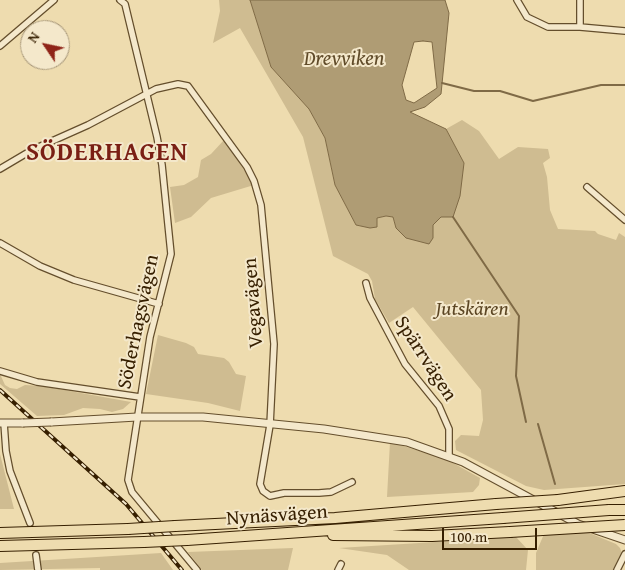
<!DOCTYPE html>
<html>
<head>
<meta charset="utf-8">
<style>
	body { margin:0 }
	#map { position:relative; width:625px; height:570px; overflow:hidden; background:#eedcaf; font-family:"Gentium Book Plus",serif }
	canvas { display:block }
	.north { position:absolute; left:20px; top:20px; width:50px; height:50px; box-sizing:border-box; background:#f4e8cb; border:1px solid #a8987a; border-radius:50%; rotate:304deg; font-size:14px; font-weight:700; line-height:20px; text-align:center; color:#361f00 }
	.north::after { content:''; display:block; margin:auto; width:18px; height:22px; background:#8f2418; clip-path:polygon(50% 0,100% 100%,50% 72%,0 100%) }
	.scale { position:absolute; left:442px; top:528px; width:95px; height:22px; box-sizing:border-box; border:2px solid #361f00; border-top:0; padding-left:6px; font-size:15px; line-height:18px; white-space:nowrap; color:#361f00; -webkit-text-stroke:4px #f4e8cb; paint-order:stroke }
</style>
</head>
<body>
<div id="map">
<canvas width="625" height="570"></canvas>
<div class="north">N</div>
<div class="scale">100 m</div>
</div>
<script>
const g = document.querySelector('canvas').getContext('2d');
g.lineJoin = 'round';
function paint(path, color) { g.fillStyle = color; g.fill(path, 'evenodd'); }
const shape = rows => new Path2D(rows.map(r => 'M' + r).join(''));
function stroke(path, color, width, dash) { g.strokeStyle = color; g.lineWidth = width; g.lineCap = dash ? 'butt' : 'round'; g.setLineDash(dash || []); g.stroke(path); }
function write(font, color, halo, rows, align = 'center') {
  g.font = font + ' "Gentium Book Plus",serif'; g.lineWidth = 4; g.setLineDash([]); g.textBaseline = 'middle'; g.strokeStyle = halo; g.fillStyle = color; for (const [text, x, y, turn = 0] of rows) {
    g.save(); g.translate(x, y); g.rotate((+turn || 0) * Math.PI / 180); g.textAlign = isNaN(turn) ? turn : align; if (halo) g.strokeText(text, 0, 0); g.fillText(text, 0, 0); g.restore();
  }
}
const green = shape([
	[219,0,250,0,271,67,309,109,325,138,335,185,356,225,377,227,377,218,386,216,393,217,396,228,433,238,433,225,441,217,464,163,446,129,462,120,479,131,499,159,518,147,548,149,550,158,543,163,547,177,550,210,558,229,595,231,598,234,616,240,619,233,625,237,625,484,544,490,526,486,456,450,455,441,461,435,479,436,483,420,481,390,413,307,389,323,375,299,372,281,368,274,333,256,303,137,240,28,213,43,220,11],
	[224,140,254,185,211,198,191,217,175,223,170,187,184,185,198,177,201,160,211,154],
	[158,335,186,343,194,347,198,354,224,358,229,362,236,374,246,376,240,411,208,403,146,394],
	[0,374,5,385,10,388,17,389,25,385,42,386,131,402,123,409,112,412,100,409,83,408,64,415,37,416,0,384],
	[390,442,446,459,480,478,479,485,473,492,387,497],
	[0,454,14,509,0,509],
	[582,530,616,544,620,548,622,553,613,570,536,570,536,553,544,534],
	[516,537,528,550,526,570,409,570,387,555,339,548],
	[293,548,288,570,202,570,188,552],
	[161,553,173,570,100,570,100,568,0,570,0,563]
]);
const water = shape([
	[250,0,445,0,449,13,441,94,425,107,410,112,446,129,464,163,460,196,453,217,441,217,433,225,433,238,429,244,406,238,396,228,393,217,386,216,377,218,377,227,370,228,356,225,335,185,325,138,309,109,271,67,250,0],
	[423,41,432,42,437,88,414,103,406,100,402,85,414,42,423,41]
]);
const stream = shape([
	[442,83,474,91,500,91,533,101,601,85,625,85],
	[453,217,519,316,516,376,526,422],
	[538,424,555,484]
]);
const minor = shape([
	[120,0,125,4,157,137,162,165,171,254,150,337,128,480,132,492,197,570],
	[517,0,527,17,548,27,580,27,625,31],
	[580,27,580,0],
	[0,46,54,0],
	[0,169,32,150,88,125,156,89,178,84,188,86,247,167,254,181,261,205,274,344,270,425,260,484,263,491,270,496,284,493,319,493,331,492,352,482],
	[587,187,625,220],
	[0,243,40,266,74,280,159,304],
	[366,283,370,298,405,364,439,406,449,429,449,455],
	[0,371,37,382,140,397],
	[4,423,6,451,10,471,30,523],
	[36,555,38,570],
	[338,570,341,564],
	[617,570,625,554]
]);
const tertiary = shape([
	[51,422,137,417,203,417,324,429,407,442,463,462,578,524,625,540],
	[0,423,23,423]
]);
const motorway = shape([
	[558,500,625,491],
	[609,510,625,510],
	[175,526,335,518,496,504],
	[0,533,128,529],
	[333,535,432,536,510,532],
	[187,540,503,518],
	[0,546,144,542]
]);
const rail = shape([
	[0,390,126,504,182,570]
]);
const tertiaryBridge = shape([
	[23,423,51,422]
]);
const motorwayBridge = shape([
	[496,504,558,500],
	[503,518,609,510],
	[128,529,175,526],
	[510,532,625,525],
	[144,542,187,540]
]);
const streetNames = [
	["Vegavägen",254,303,-94],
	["Söderhagsvägen",139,322,-78],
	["Spärrvägen",425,359,57],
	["Nynäsvägen",277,516,-4]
];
const parkNames = [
	["Jutskären",472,310]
];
const waterNames = [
	["Drevviken",344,60]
];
const districtNames = [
	["SÖDERHAGEN",107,154]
];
paint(green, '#cfbc91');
paint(water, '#af9c74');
stroke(water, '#7f6a46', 1);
stroke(stream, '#7f6a46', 2);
stroke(minor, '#644e2c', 8);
stroke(tertiary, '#644e2c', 9);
stroke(motorway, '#361f00', 12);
stroke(minor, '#f4e8cb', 5.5);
stroke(tertiary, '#f4e8cb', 7);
stroke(motorway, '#eedcaf', 10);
stroke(rail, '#361f00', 4);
stroke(rail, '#f4e8cb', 2, [5.5]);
stroke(tertiaryBridge, '#644e2c', 9, []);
stroke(motorwayBridge, '#361f00', 12, []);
stroke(tertiaryBridge, '#f4e8cb', 7);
stroke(motorwayBridge, '#eedcaf', 10);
write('20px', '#361f00', '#f4e8cb', streetNames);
write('italic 20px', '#5c4624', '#f4e8cb', parkNames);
write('italic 21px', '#604b29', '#f4e8cb', waterNames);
g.letterSpacing = '1px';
write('bold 25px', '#7a1f14', '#f4e8cb', districtNames);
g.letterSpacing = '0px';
</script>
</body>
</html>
